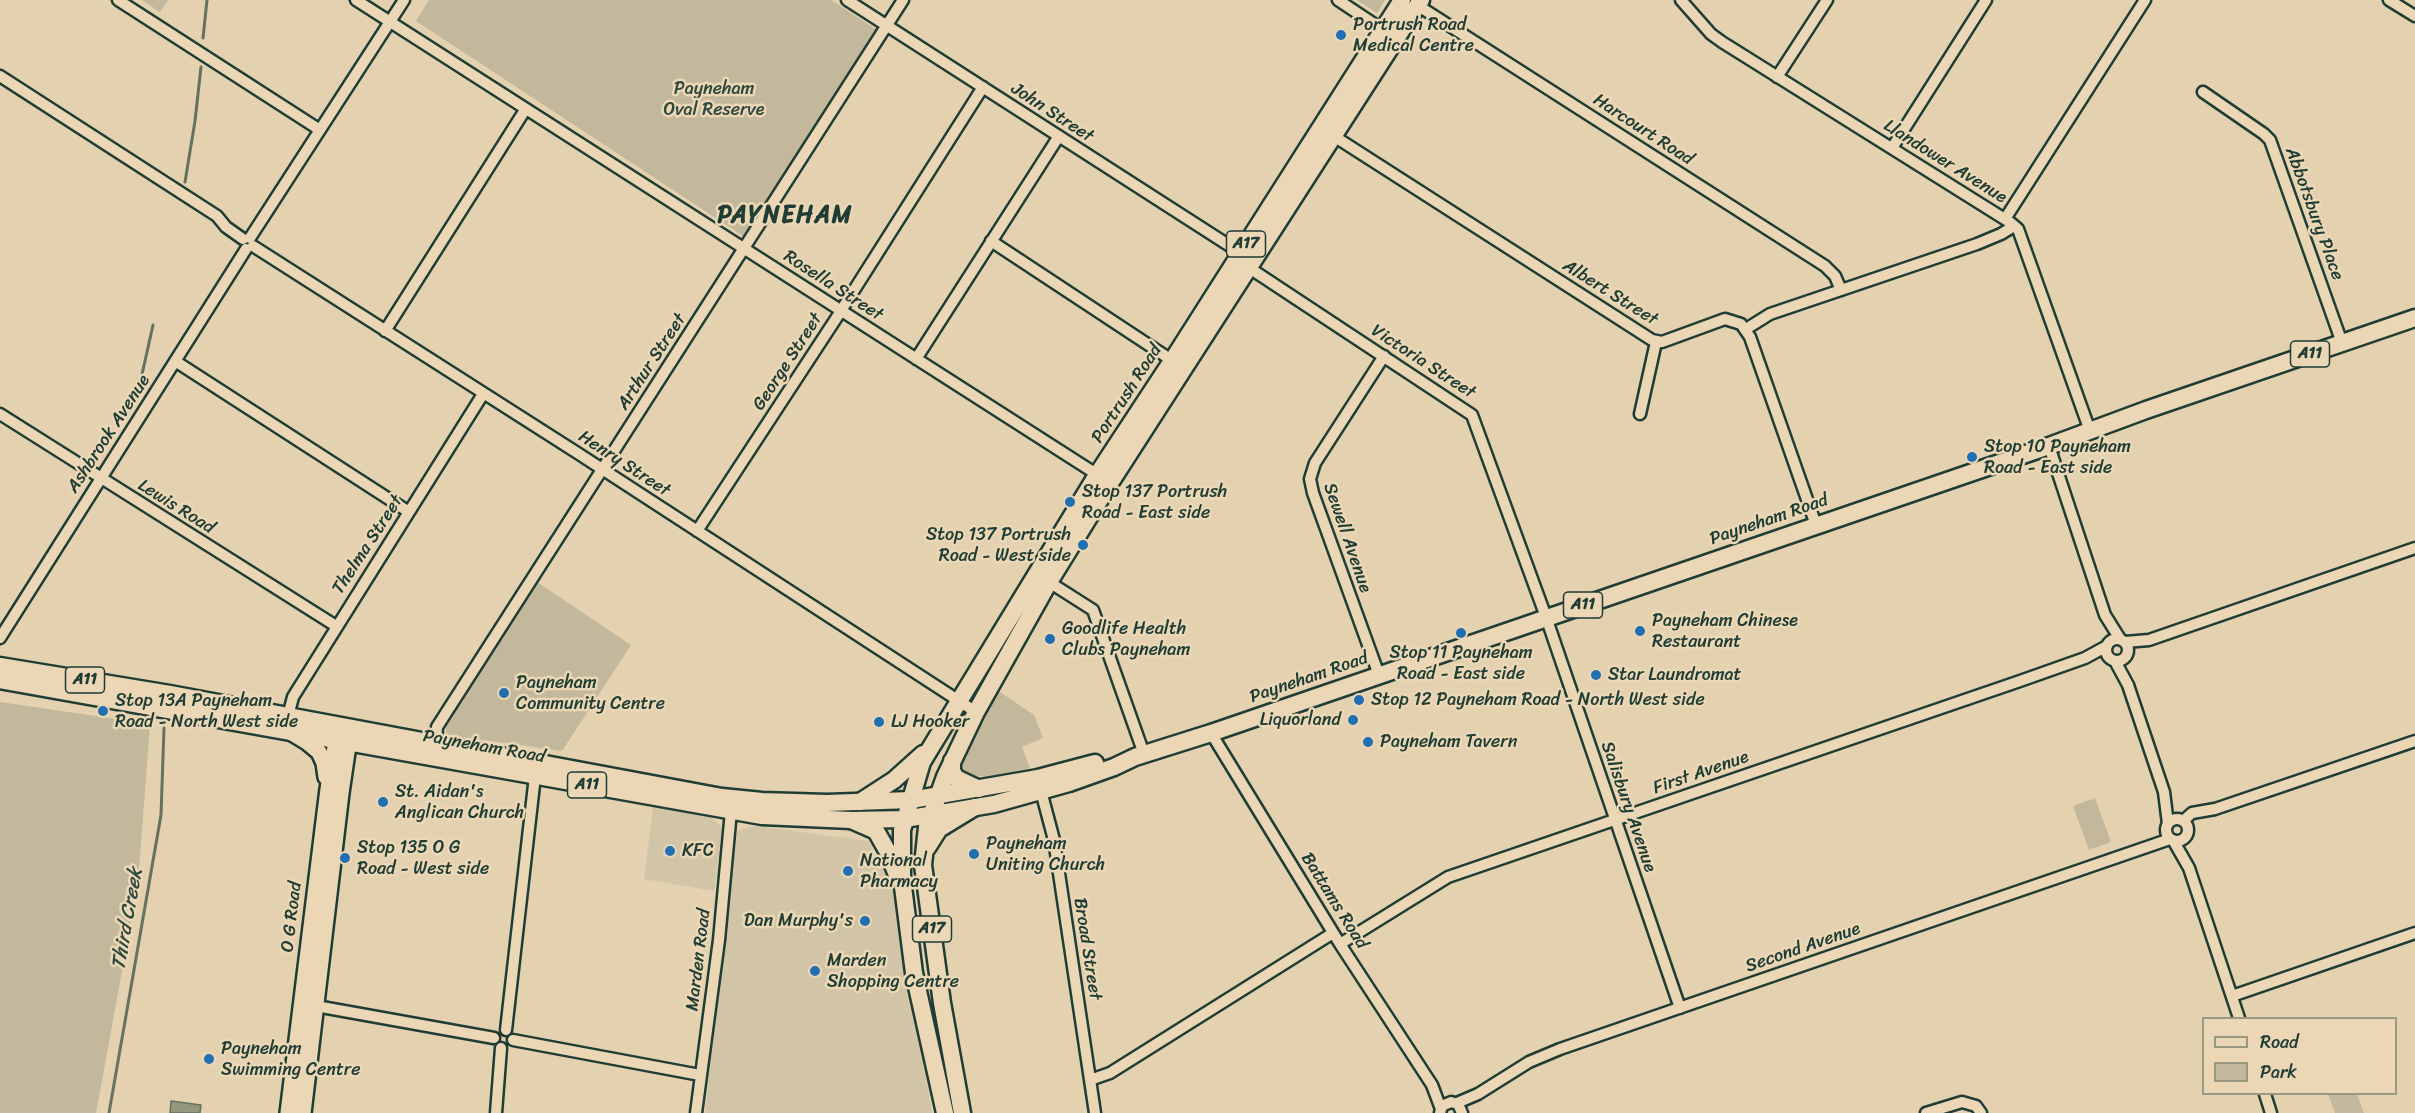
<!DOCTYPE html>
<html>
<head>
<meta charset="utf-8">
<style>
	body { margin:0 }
	#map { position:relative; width:2415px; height:1113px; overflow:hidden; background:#e3d1b0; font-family:Sriracha,sans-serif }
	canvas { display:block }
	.legend { position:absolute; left:2202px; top:1017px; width:195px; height:78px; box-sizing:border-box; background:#ebd7b5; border:2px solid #999981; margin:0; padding:8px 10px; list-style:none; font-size:18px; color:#1f3d34 }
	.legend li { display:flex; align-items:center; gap:12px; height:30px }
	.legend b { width:30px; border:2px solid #999981 }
</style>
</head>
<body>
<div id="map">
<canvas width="2415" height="1113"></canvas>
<ul class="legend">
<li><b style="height:8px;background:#ebd7b5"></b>Road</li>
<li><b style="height:16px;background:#c3b89c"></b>Park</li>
</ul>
</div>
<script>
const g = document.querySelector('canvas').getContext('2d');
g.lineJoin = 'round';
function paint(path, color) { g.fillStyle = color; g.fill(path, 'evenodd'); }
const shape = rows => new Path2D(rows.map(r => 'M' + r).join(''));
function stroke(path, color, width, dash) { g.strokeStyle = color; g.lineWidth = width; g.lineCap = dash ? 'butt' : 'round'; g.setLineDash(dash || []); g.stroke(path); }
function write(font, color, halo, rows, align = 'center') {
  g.font = font + ' Sriracha,sans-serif'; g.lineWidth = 5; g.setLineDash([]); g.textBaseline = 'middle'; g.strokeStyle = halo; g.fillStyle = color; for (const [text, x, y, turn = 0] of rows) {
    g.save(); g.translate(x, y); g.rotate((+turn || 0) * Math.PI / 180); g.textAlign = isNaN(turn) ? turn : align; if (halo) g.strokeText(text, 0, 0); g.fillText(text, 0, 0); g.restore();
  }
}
const built = shape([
	[653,807,711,817,722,828,714,891,644,879],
	[756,826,868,841,894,886,932,1113,705,1113,737,831]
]);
const green = shape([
	[142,0,168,0,160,12],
	[429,0,831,0,877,30,743,236,416,21],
	[1357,0,1385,0,1377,13],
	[537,582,631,645,562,751,447,735,445,726],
	[997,690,1034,715,1043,738,1022,747,1030,768,988,776,970,777,960,771,958,763],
	[0,702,150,724,138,883,96,1113,0,1113],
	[2095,798,2111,842,2089,850,2073,806],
	[2328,1094,2357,1094,2364,1113,2335,1113]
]);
const water = shape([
	[171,1101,201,1105,200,1113,170,1113,171,1101]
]);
const stream = shape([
	[203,38,207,0],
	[185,182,195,121,201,67],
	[139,388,153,325],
	[109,1113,161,815,164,728]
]);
const minor = shape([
	[118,0,320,130],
	[356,0,1101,477],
	[847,0,1233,248,1240,253,1249,267,1257,273,1472,415,1546,617,1680,1008],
	[1338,0,1383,30],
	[1681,0,1711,34,1722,42,2011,223,2018,229,2090,431],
	[2389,0,2415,16],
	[1417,5,1825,266,1835,276,1841,290],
	[0,76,217,216,226,227,243,239],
	[1777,77,1827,0],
	[2203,92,2264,134,2270,140,2342,343],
	[1329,133,1652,340,1662,342,1725,319,1741,324,1750,337,1816,525],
	[1892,148,1986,0],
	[2005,219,2145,0],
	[250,238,404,0],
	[991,241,1176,363],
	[253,246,579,454,976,712],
	[1746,329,1770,314,1977,244,2001,234,2014,226],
	[385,331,525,110],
	[916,359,1059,136],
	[175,361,409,512],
	[0,414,336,626],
	[1640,414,1656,342],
	[2049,446,2105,615,2120,639],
	[697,531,837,317,983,87],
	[1049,582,1093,610,1144,754],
	[0,638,246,249],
	'2106 650a11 11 0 1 1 22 0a11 11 0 1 1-22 0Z',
	[2125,642,2149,640,2415,548],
	[2115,661,2128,685,2164,792,2168,824],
	[1379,675,1313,493,1310,479,1315,463,1384,356],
	[288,716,293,697,483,394],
	[1211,733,1340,944,1432,1085,1441,1109],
	[436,744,437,727,903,0],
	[1041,791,1054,840,1095,1113],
	'2166 830a11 11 0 1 1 22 0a11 11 0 1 1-22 0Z',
	[2183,821,2192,813,2215,809,2415,741],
	[2173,840,2189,868,2239,1018],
	[1340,944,1448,877,2020,681,2085,658,2107,646],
	[2232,996,2415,933],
	[316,1006,494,1038],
	[506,1030,535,776],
	[513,1040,700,1075],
	[1090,1080,1110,1073,1333,933],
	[2265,1094,2271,1113],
	[1457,1103,1478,1094,1529,1062,1560,1049,2170,839],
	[496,1113,501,1048],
	[696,1113,719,940,731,811],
	[1440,1113,1442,1106,1451,1102,1458,1104,1462,1113],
	[1926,1113,1962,1102,1976,1106,1981,1113]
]);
const secondary = shape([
	[292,733,307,742,319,752,324,763,326,777],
	[288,1113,328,789,338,729],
	[303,1113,341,793,350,732]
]);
const primary = shape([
	[0,666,170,694,722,797,762,801,827,803,911,800,1038,778,1095,763],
	[0,680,762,816,851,820,905,819,994,804,1069,783,1114,767,1135,757,1211,733,2049,446,2146,410,2415,318]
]);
const trunk = shape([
	[952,761,952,771,956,778,979,789],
	[860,802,894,780,923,754],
	[851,820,876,831,888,852,897,875],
	[927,848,939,829,975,807],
	[945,1113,914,973,902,879,902,830,922,762,1097,475,1172,361,1402,0],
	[962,1113,942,1003,923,865,927,827,945,777,976,712,1049,582,1110,483,1421,0]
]);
const markers = [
	[1341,35,6,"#1f6fb2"],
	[1972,457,6,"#1f6fb2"],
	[1070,502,6,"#1f6fb2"],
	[1083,545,6,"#1f6fb2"],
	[1640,631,6,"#1f6fb2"],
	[1461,633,6,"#1f6fb2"],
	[1050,639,6,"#1f6fb2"],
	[1596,675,6,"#1f6fb2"],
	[504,693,6,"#1f6fb2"],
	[1359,700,6,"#1f6fb2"],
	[103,711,6,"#1f6fb2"],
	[1353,720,6,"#1f6fb2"],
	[879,722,6,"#1f6fb2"],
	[1368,742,6,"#1f6fb2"],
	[383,802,6,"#1f6fb2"],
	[670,851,6,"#1f6fb2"],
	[974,854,6,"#1f6fb2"],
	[345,858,6,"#1f6fb2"],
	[848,871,6,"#1f6fb2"],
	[865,921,6,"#1f6fb2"],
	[815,971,6,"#1f6fb2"],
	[209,1059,6,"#1f6fb2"]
];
const shields = [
	[1246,244,39],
	[2310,354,39],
	[1583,605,39],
	[85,680,39],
	[587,785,39],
	[932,929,39]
];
const shieldNames = [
	["A17",1246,244],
	["A11",2310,354],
	["A11",1583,605],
	["A11",85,680],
	["A11",587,785],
	["A17",932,929]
];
const poiNames = [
	["Portrush Road",1353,25],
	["Medical Centre",1353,46],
	["Stop 10 Payneham",1984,447],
	["Road - East side",1984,468],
	["Stop 137 Portrush",1082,492],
	["Road - East side",1082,513],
	["Stop 137 Portrush",1071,535,"right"],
	["Road - West side",1071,556,"right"],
	["Payneham Chinese",1652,621],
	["Restaurant",1652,642],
	["Goodlife Health",1062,629],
	["Clubs Payneham",1062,650],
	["Stop 11 Payneham",1461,653,"center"],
	["Road - East side",1461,674,"center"],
	["Star Laundromat",1608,675],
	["Payneham",516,683],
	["Community Centre",516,704],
	["Stop 12 Payneham Road - North West side",1371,700],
	["Stop 13A Payneham",115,701],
	["Road - North West side",115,722],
	["Liquorland",1341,720,"right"],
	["LJ Hooker",891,722],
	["Payneham Tavern",1380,742],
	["St. Aidan's",395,792],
	["Anglican Church",395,813],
	["Payneham",986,844],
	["Uniting Church",986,865],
	["Stop 135 O G",357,848],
	["Road - West side",357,869],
	["KFC",682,851],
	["National",860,861],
	["Pharmacy",860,882],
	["Dan Murphy's",853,921,"right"],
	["Marden",827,961],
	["Shopping Centre",827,982],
	["Payneham",221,1049],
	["Swimming Centre",221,1070]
];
const parkNames = [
	["Payneham",714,89],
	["Oval Reserve",714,110]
];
const streetNames = [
	["John Street",1052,113,33],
	["Harcourt Road",1643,130,33],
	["Llandower Avenue",1945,162,32],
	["Abbotsbury Place",2314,214,70],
	["Rosella Street",833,286,33],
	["Albert Street",1610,293,32],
	["Arthur Street",652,362,-57],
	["George Street",788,362,-57],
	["Victoria Street",1423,362,33],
	["Portrush Road",1127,394,-57],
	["Ashbrook Avenue",109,434,-57],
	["Henry Street",624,464,33],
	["Lewis Road",176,507,32],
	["Payneham Road",1769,520,-19],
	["Sewell Avenue",1347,538,71],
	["Thelma Street",368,545,-57],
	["Payneham Road",1309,678,-19],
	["Payneham Road",484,747,10],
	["First Avenue",1701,773,-19],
	["Salisbury Avenue",1628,807,71],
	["Battams Road",1334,901,58],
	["O G Road",292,917,-83],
	["Second Avenue",1803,948,-19],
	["Broad Street",1087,949,81],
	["Marden Road",699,960,-83]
];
const waterNames = [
	["Third Creek",128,919,-80]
];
const districtNames = [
	["PAYNEHAM",785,216]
];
paint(built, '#d2c4a6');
paint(green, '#c3b89c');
paint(water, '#95967e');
stroke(water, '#667260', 1.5);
stroke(stream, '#667260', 3);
stroke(minor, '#1f3d34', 15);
stroke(secondary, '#1f3d34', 20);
stroke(primary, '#1f3d34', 21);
stroke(trunk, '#1f3d34', 21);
stroke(minor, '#ebd7b5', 10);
stroke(secondary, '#ebd7b5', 15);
stroke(primary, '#ebd7b5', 16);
stroke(trunk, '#ebd7b5', 16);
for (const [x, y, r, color] of markers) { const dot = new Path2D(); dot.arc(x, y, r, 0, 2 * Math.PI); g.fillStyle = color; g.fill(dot); stroke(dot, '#ebd7b5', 2); }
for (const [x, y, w] of shields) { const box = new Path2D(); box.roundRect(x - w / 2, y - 13, w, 26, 4.5); g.fillStyle = '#ebd7b5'; g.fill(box); stroke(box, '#1f3d34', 1.5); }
write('bold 16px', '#1f3d34', null, shieldNames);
write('18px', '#1f3d34', '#ebd7b5', poiNames, 'left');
write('18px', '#2f493e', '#ebd7b5', parkNames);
write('18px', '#1f3d34', '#ebd7b5', streetNames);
write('italic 20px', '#314a3f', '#ebd7b5', waterNames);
g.letterSpacing = '1.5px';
write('bold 24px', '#1f3d34', '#ebd7b5', districtNames);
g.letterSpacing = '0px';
</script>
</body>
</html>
